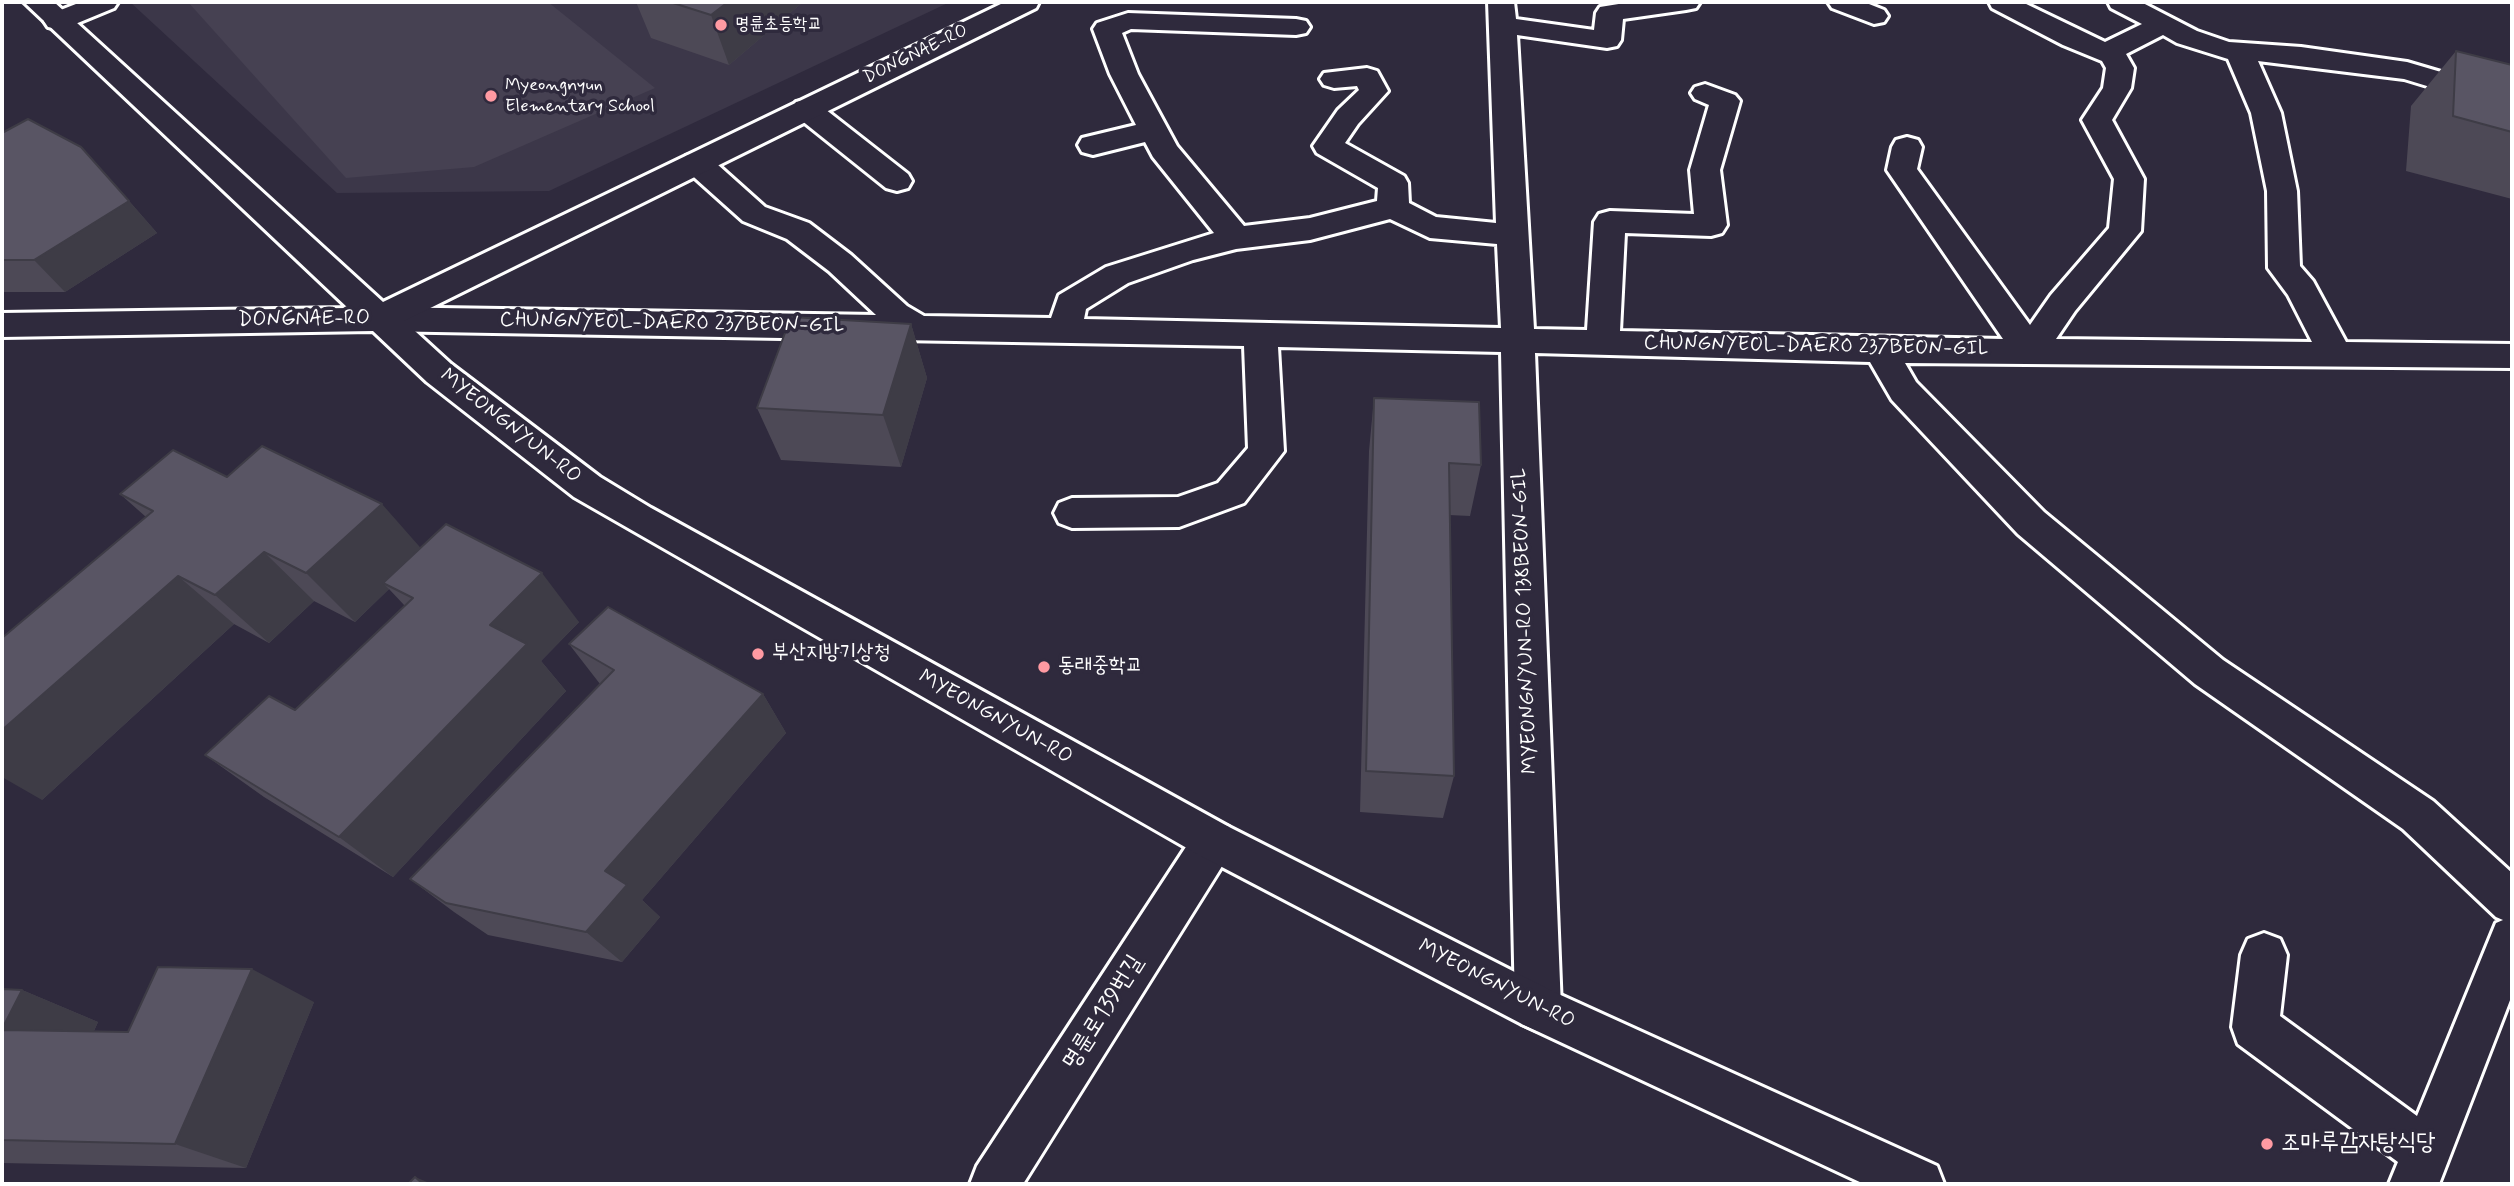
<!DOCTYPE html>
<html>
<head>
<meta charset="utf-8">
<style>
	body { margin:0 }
	#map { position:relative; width:2514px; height:1186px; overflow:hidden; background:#2f2a3d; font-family:Mynerve,sans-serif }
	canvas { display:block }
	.frame { position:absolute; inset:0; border:4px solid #fff; pointer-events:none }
</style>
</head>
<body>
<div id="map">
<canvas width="2514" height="1186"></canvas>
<div class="frame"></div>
</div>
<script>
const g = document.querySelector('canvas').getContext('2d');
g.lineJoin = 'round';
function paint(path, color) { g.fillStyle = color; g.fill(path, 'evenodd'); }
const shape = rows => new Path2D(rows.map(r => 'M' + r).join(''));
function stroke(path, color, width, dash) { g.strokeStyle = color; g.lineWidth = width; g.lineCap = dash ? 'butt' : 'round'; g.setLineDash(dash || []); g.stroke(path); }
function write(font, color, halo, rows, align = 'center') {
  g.font = font + ' Mynerve,"Poor Story",sans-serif'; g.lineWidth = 7; g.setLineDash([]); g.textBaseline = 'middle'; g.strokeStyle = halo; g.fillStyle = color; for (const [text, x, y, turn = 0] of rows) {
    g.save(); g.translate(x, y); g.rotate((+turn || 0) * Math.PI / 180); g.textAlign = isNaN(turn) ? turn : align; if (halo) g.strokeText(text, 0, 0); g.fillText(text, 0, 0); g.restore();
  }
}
const built = shape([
	[130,2,950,2,549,191,337,193]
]);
const green = shape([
	[188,2,548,2,655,88,474,167,346,178]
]);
const minor = shape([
	[81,2,118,2,114,8,68,27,58,29,48,27,44,21,48,15,81,2],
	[1488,2,1514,2,1516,19,1594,30,1596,13,1600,7,1631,2,1700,2,1696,8,1686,10,1623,19,1621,40,1617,46,1607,48,1517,35,1534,329,1587,330,1594,222,1599,214,1610,211,1694,214,1690,170,1709,105,1695,99,1691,93,1695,87,1705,84,1735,95,1740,101,1720,170,1727,225,1722,233,1711,236,1625,233,1620,331,2003,339,1887,170,1892,147,1896,140,1907,137,1918,140,1922,147,1917,169,2030,325,2051,295,2109,228,2114,179,2082,120,2103,88,2106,68,2102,61,2063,45,1992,8,1989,2,2022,2,2105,42,2142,24,2111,8,2108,2,2141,2,2197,31,2229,42,2301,47,2407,62,2512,93,2512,112,2404,79,2258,61,2281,113,2297,191,2300,266,2313,281,2346,342,2512,344,2512,368,1905,363,1916,382,2044,512,2223,660,2433,801,2512,873,2512,995,2439,1184,2389,1184,2398,1162,2238,1044,2232,1027,2241,955,2248,939,2264,933,2280,939,2287,955,2280,1016,2417,1116,2496,923,2503,920,2496,917,2403,829,2195,684,2018,534,1892,400,1870,362,1535,353,1561,1008,1554,1024,1538,1031,1522,1024,1515,1008,1501,352,1278,347,1284,451,1244,503,1179,527,1072,528,1059,523,1054,513,1059,503,1072,498,1178,497,1218,483,1248,448,1244,346,378,331,366,327,361,319,366,311,378,307,876,315,829,271,787,239,743,221,686,170,682,163,686,156,697,153,708,156,765,207,809,223,851,255,907,306,924,316,1051,318,1059,295,1106,267,1214,233,1153,157,1145,142,1093,155,1082,152,1078,145,1082,138,1136,125,1110,74,1093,29,1097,23,1128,13,1296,19,1306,21,1310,27,1306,33,1296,35,1131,29,1122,33,1138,74,1177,146,1244,226,1310,218,1377,201,1378,188,1317,153,1313,146,1338,110,1359,90,1357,86,1334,88,1324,85,1320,79,1324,73,1367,68,1377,71,1388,91,1358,124,1345,143,1404,176,1408,183,1409,203,1436,217,1496,223,1488,2],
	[2163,35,2177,43,2228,59,2251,113,2267,191,2268,268,2288,295,2312,342,2056,339,2075,311,2141,231,2144,179,2112,120,2131,88,2134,68,2126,54,2163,35],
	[1390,219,1430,238,1497,244,1501,328,1084,319,1086,309,1128,283,1193,260,1236,249,1310,240,1390,219],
	[1828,2,1864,2,1884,10,1888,16,1884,22,1874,24,1832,8,1828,2],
	[806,100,816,102,908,174,912,181,908,188,897,191,886,188,796,116,791,109,796,102,806,100],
	[1214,821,1229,827,1236,841,1229,855,1023,1184,970,1184,977,1166,1199,827,1214,821]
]);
const major = shape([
	[24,2,54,2,383,302,1005,2,1039,2,1036,8,404,321,451,364,600,477,651,508,1229,827,1554,992,1937,1166,1944,1184,1864,1184,1522,1024,1199,855,574,497,427,382,373,331,2,337,2,313,348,308,24,2]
]);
const wall = shape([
	[636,2,803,2,729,65,651,38],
	[2456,51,2512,65,2512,199,2406,171,2411,106],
	[2,133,129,201,157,233,65,292,2,292],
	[911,324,927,378,901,467,781,460,757,408],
	[1374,398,1481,465,1470,516,1449,515,1454,776,1443,818,1360,812,1369,451],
	[227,477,420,548,579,622,541,661,566,691,393,877,264,797,205,755,295,710,405,606,389,589,355,622,314,601,269,643,234,624,42,800,146,517,120,494],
	[569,644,763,694,786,733,642,900,660,917,622,962,488,935,454,912,410,879,600,684],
	[2,989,22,990,98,1022,94,1031,128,1032,314,1002,246,1168,2,1163]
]);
const shadedWall = shape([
	[728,2,803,2,729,65,711,15],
	[129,201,157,233,65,292,34,260],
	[911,324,927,378,901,467,883,415],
	[382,504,426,554,383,583,389,589,355,622,306,573],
	[264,552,314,601,269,643,215,595],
	[542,573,579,622,541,661,566,691,393,877,339,837,490,625],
	[178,576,234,624,42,800,2,777,2,730],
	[763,694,786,733,642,900,660,917,622,962,586,932,605,871],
	[252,969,314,1002,246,1168,175,1144],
	[22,990,98,1022,80,1060,2,1030],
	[415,1177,432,1184,423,1184]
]);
const building = shape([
	[670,2,728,2,711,15,670,2],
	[2456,51,2512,65,2512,132,2453,116,2456,51],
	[28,119,81,147,129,201,34,260,2,260,2,133,28,119],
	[791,317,911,324,883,415,757,408,791,317],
	[1374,398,1479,402,1481,465,1449,463,1454,776,1366,771,1374,398],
	[262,446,382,504,306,573,264,552,215,595,178,576,2,730,2,638,153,511,120,494,173,450,227,477,262,446],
	[446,524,542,573,490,625,527,644,339,837,205,755,269,696,295,710,413,598,383,583,446,524],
	[608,607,763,694,605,871,627,885,586,932,446,903,410,879,614,670,569,644,608,607],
	[158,967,252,969,175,1144,2,1140,2,1030,128,1032,158,967],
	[2,989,22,990,2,1029,2,989],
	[415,1177,423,1184,408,1184,415,1177]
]);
const markers = [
	[721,25,7,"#ff9aa2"],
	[491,96,7,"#ff9aa2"],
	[758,654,7,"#ff9aa2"],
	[1044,667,7,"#ff9aa2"],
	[2267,1144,7,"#ff9aa2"]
];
const farPoinames = [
	["명륜초등학교",735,25],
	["Myeongnyun",505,86],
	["Elementary School",505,107]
];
const farStreetnames = [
	["DONGNAE-RO",916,55,-26]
];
const streetNames = [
	["DONGNAE-RO",304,320,-1],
	["CHUNGNYEOL-DAERO 237BEON-GIL",672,324,1],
	["CHUNGNYEOL-DAERO 237BEON-GIL",1816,347,1],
	["MYEONGNYUN-RO",510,427,38],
	["MYEONGNYUN-RO 138BEON-GIL",1526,621,-92],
	["MYEONGNYUN-RO",995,718,29],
	["MYEONGNYUN-RO",1496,985,27]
];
const poiNames = [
	["부산지방기상청",772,654],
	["동래중학교",1058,667]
];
const nearStreetnames = [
	["명륜로139번길",1104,1013,-58]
];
const nearPoinames = [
	["조마루감자탕식당",2281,1144]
];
paint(built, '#3c3749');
paint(green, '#464152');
stroke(minor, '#fff', 6);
stroke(major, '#fff', 6);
paint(minor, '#2f2a3d');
paint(major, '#2f2a3d');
paint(wall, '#4d4956');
paint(shadedWall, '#3e3c46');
paint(building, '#595564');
stroke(building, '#3e3c46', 2);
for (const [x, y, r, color] of markers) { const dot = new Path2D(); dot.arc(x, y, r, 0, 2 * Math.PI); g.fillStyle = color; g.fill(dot); stroke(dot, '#2f2a3d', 2.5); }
write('18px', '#fff', '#2f2a3d', farPoinames, 'left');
write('18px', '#fff', '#2f2a3d', farStreetnames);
write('21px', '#fff', '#2f2a3d', streetNames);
write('21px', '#fff', '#2f2a3d', poiNames, 'left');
write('24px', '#fff', '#2f2a3d', nearStreetnames);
write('24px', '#fff', '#2f2a3d', nearPoinames, 'left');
</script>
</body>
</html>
